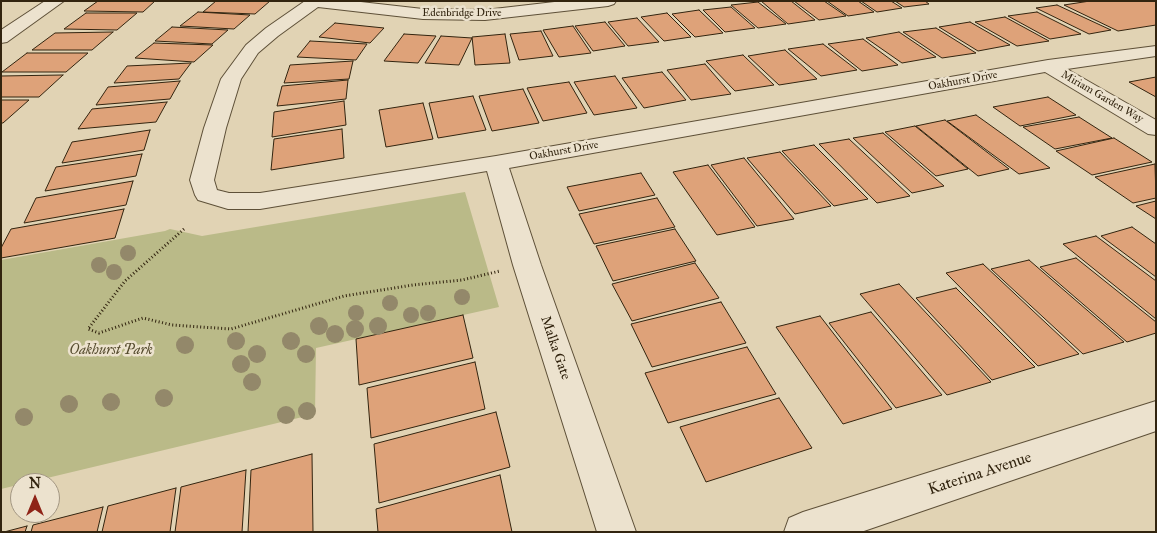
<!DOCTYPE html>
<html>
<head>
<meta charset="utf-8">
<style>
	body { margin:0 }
	#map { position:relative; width:1157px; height:533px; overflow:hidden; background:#e1d3b4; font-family:"IM FELL Great Primer",serif }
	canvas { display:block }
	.frame { position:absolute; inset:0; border:2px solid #32240f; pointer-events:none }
	.north { position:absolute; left:10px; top:473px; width:50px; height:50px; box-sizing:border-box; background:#ece2ce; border:1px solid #a29682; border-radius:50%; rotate:0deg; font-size:14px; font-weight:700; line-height:20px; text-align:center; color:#32240f }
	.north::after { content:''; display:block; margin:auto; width:18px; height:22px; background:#8f2418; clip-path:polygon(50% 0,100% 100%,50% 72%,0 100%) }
</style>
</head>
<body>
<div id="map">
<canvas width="1157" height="533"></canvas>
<div class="frame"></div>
<div class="north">N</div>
</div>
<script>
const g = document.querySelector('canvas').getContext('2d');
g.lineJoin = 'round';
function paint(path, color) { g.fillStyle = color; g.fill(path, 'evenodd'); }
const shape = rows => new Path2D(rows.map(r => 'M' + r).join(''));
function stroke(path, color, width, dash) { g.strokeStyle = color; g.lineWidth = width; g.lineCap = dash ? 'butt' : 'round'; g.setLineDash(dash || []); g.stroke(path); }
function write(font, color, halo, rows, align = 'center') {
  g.font = font + ' "IM FELL Great Primer",serif'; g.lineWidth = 5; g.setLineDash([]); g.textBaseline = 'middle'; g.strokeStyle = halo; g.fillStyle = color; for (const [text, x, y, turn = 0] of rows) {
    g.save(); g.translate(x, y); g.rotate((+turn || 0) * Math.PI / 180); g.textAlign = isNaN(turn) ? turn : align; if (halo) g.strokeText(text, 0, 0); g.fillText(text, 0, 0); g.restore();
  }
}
const green = shape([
	[465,192,499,307,316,348,315,414,1,489,1,260,165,231,170,229,202,236]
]);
const building = shape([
	[98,1,155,1,143,12,84,11,98,1],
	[216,1,270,1,255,14,203,12,216,1],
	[761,1,791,1,815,20,788,24,761,1],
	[794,1,824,1,846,16,819,20,794,1],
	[827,1,858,1,874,12,848,16,827,1],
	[861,1,891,1,902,8,877,12,861,1],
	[895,1,925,1,929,4,904,7,895,1],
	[1090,1,1156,1,1156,25,1118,31,1064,5,1090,1],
	[758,2,786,24,758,28,731,5,758,2],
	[1057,5,1111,30,1089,34,1036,8,1057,5],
	[731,7,755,28,725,32,703,10,731,7],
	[699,10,723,33,695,37,672,14,699,10],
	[198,12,250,15,234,29,180,26,198,12],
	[1037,12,1081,34,1050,39,1008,16,1037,12],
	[86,13,137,13,117,30,64,29,86,13],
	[667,13,691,37,664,41,641,17,667,13],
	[1005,17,1049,41,1017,46,975,22,1005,17],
	[637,18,659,42,628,46,608,22,637,18],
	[605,22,625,46,593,51,575,26,605,22],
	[970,22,1010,45,978,51,939,27,970,22],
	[335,23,384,28,370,43,319,37,335,23],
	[573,26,591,53,559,57,543,30,573,26],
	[172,27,228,30,212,44,155,41,172,27],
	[936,28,976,53,942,58,903,32,936,28],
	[541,31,553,56,519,60,510,34,541,31],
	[113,32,92,50,32,50,55,33,113,32],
	[899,32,936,57,902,63,866,38,899,32],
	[404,34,436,36,418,63,384,61,404,34],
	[505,34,510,63,475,65,472,37,505,34],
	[441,36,472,38,459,65,425,63,441,36],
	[863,39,898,65,862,71,828,44,863,39],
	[310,41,367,44,356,60,297,57,310,41],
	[154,43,213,45,194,62,135,58,154,43],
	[823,44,857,70,821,76,788,49,823,44],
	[785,50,817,79,779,85,748,56,785,50],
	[27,53,88,53,66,72,2,72,27,53],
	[743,55,774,85,735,91,706,61,743,55],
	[353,61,349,79,284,83,290,65,353,61],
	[191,63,179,79,114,83,127,66,191,63],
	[705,64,731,94,691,100,667,70,705,64],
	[662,72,686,100,644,108,622,78,662,72],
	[63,75,39,97,1,97,1,76,63,75],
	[615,76,637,108,594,115,574,82,615,76],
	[1156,77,1156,97,1129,82,1156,77],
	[348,80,346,99,277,106,282,86,348,80],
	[180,81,170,99,96,105,108,87,180,81],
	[569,82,587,113,543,121,527,88,569,82],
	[523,89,539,123,492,131,479,96,523,89],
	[473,96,486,130,438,138,429,103,473,96],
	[1048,97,1076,115,1020,126,993,107,1048,97],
	[1,100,29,100,3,123,1,123,1,100],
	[344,101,346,125,272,137,274,112,344,101],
	[167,102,156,122,78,129,92,109,167,102],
	[423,103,433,139,386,147,379,110,423,103],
	[976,115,1050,168,1019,174,947,121,976,115],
	[1079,117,1112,138,1055,149,1023,127,1079,117],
	[945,120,1009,169,978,176,916,126,945,120],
	[915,126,968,169,936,176,885,132,915,126],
	[342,129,344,158,271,170,274,139,342,129],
	[150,130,144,150,62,163,72,142,150,130],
	[883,133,944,186,912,193,853,138,883,133],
	[1114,138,1152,162,1092,175,1056,151,1114,138],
	[849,139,910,196,877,203,819,144,849,139],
	[814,145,868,199,834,206,782,151,814,145],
	[780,152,831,206,795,214,747,158,780,152],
	[142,154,136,176,45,191,56,167,142,154],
	[744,158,794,219,757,226,711,165,744,158],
	[1155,164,1156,198,1133,203,1095,177,1155,164],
	[708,165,755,227,717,235,673,172,708,165],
	[641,173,655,195,579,211,567,187,641,173],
	[133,181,126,205,24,223,36,198,133,181],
	[657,198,675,227,594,244,579,214,657,198],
	[1156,201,1156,219,1136,206,1156,201],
	[124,209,115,238,1,258,1,248,11,229,124,209],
	[1132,227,1156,244,1156,277,1101,236,1132,227],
	[675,229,696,261,613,281,596,246,675,229],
	[1096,236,1156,281,1156,319,1063,244,1096,236],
	[1076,258,1156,322,1156,333,1127,342,1040,267,1076,258],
	[1029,260,1124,342,1083,354,991,269,1029,260],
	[695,263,719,298,632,321,612,284,695,263],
	[983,264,1079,354,1038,366,946,273,983,264],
	[899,284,991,382,947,395,860,294,899,284],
	[956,288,1035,367,992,380,916,298,956,288],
	[721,302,746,343,652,367,631,324,721,302],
	[871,312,942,395,896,408,829,323,871,312],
	[463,315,473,358,359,385,356,339,463,315],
	[820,316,892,409,843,424,776,327,820,316],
	[747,347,776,394,668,423,645,373,747,347],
	[475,362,485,409,371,438,367,388,475,362],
	[779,398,812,448,706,482,680,427,779,398],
	[496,412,510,467,379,503,374,444,496,412],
	[312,454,313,532,248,532,251,470,312,454],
	[246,470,242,532,175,532,181,487,246,470],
	[500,475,512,532,378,532,376,509,500,475],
	[176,488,170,532,102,532,108,506,176,488],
	[103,507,97,532,31,532,33,525,103,507],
	[27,526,25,532,4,532,27,526]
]);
const path = shape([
	[184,229,125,281,88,329,99,333,143,318,172,325,231,329,344,296,413,285,462,280,500,271]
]);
const minor = shape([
	[45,1,64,1,7,42,1,43,1,30,45,1],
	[305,1,352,1,423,9,485,10,563,1,616,1,614,4,608,6,485,20,423,19,318,7,278,36,258,53,241,79,226,128,214,180,217,190,229,193,260,193,496,156,1048,60,1156,46,1156,56,1067,69,1156,120,1156,135,1148,134,1045,72,509,168,541,265,636,532,597,532,513,265,487,171,260,209,228,209,198,200,195,195,190,180,204,128,221,79,246,45,266,28,305,1],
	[1156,401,1156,431,861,532,784,532,789,518,803,512,1156,401]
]);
const trees = [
	[128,253,8],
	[99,265,8],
	[114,272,8],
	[462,297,8],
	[390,303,8],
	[356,313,8],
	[428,313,8],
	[411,315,8],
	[319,326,9],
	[378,326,9],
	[355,329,9],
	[335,334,9],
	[236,341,9],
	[291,341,9],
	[185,345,9],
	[257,354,9],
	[306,354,9],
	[241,364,9],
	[252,382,9],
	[164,398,9],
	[111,402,9],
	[69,404,9],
	[307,411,9],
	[286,415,9],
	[24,417,9]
];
const farStreetnames = [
	["Edenbridge Drive",462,13],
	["Oakhurst Drive",963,81,-10],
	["Miriam Garden Way",1102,97,30],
	["Oakhurst Drive",564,151,-10]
];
const streetNames = [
	["Malka Gate",555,348,71]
];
const parkNames = [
	["Oakhurst Park",111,351]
];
const nearStreetnames = [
	["Katerina Avenue",980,474,-18]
];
paint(green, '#baba88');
paint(building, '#dea279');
stroke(building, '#32240f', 1);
stroke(minor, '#5e5038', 2);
stroke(path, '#32240f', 3, [1, 2.5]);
paint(minor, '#ece2ce');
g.fillStyle = '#93886a';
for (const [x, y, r] of trees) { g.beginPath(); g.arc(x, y, r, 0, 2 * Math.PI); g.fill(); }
write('11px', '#32240f', '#ece2ce', farStreetnames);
write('14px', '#32240f', '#ece2ce', streetNames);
write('italic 14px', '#544a2d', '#ece2ce', parkNames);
write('16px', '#32240f', '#ece2ce', nearStreetnames);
</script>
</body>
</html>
